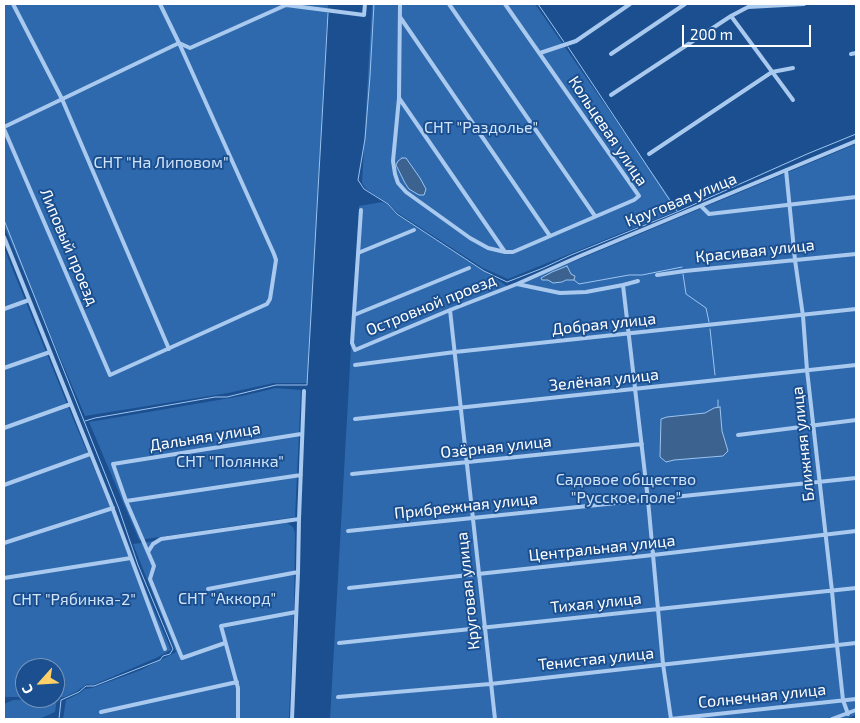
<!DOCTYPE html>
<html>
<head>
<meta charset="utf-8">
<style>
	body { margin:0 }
	#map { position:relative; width:860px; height:723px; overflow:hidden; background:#1b4f8f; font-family:"Exo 2",sans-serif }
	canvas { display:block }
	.frame { position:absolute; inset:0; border:5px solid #fff; pointer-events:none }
	.north { position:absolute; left:15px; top:658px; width:50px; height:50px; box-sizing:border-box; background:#1b4f8f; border:1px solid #7695bc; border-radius:50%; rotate:244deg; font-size:14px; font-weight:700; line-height:20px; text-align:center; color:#fff }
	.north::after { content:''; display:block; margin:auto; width:18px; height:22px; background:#ffd166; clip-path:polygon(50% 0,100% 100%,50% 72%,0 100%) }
	.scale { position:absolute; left:682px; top:25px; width:129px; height:22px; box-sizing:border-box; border:2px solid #fff; border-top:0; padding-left:6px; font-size:15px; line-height:18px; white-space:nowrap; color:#fff; -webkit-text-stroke:4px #1b4f8f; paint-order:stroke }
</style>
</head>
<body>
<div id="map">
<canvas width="860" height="723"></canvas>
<div class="frame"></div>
<div class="north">С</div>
<div class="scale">200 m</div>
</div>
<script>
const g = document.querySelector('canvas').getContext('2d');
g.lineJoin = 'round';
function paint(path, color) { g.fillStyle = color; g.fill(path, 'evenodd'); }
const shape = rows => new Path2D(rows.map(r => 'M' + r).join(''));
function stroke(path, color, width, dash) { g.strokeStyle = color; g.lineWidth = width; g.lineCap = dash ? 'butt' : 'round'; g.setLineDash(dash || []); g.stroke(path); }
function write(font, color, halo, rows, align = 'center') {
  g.font = font + ' "Exo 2",sans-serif'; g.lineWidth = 4; g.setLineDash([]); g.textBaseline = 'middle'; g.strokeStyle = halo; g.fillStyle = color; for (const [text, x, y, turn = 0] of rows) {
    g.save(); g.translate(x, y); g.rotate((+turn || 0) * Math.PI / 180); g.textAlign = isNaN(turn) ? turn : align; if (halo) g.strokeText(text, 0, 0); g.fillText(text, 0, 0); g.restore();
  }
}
const green = shape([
	[4,4,328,4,307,383,274,383,228,393,85,416,4,226],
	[372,4,535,4,678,210,508,279,483,268,398,213,389,204,366,189,362,183],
	[856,144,856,715,845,719,330,719,359,206,382,202,388,205,396,214,510,288],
	[4,248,74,421,171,650,156,658,93,685,87,684,77,691,65,697,55,697,55,668,25,668,25,697,4,697],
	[276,388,301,390,295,517,139,540,89,422,242,396],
	[287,523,293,527,295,533,294,609,289,719,63,719,66,700,80,693,85,689,92,688,141,670,176,652,133,544],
	[57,698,55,712,39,719,4,719,4,704,13,700]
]);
const water = shape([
	[402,158,406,158,420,178,426,189,424,195,419,195,409,189,405,183,396,165,398,161,402,158],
	[567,266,571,274,575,276,574,280,566,280,562,282,553,283,548,280,542,280,541,278,552,272,567,266],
	[720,407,722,431,728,451,723,456,674,460,666,462,660,457,661,419,667,417,705,413,714,408,720,407]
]);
const stream = shape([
	[374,4,370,76,365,139,358,180,364,189,388,204,397,214,484,271,507,282,543,268,571,255,677,212,807,154,856,134],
	[538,4,564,42],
	[568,47,677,211],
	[4,220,119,509,138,565,173,649,170,654,163,656,160,660,94,686,86,686,79,692,61,700,59,719],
	[683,274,686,294,706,308,709,322],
	[574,280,579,284,629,275,642,275,682,267],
	[710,329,715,375],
	[718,400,718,407],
	[85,421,95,418,215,397,227,397,276,385,307,385,328,13]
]);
const street = shape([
	[13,4,62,99,169,349],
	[400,4,399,98,393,161,395,174,398,183,406,192,470,238,488,248,505,252,513,252,634,200,639,196,505,4],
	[449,4,595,216],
	[731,16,793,100],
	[400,17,550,236],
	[540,53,576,41,630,4],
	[611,54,685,4],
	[851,54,856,53],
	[611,95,731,16,748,7,804,4],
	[399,98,505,252],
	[4,127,179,43,190,48,286,5,364,15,365,4],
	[4,129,110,375,267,304,270,299,276,260,274,254,179,43,160,4],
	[649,154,772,72,793,68],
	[786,170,795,260,803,316,807,370,832,591,837,645,843,700,848,714],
	[701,206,709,214,856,197],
	[361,210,352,343,355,350,450,310,517,284,580,256,856,141],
	[4,237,111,504,165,649],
	[358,253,414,230],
	[657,275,685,271,856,254],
	[517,284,560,293,586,292,623,285,638,281],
	[623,285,648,500,663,664,671,719],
	[4,309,29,300],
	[450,310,495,719],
	[354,315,469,268],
	[355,365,455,352,856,309],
	[4,368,50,352],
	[355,419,856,365],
	[4,428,71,404],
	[738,435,856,420],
	[352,474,642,444],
	[4,485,90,454],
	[126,501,301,475],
	[348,531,856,478],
	[4,543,113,508],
	[148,552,153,544,161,539,299,519],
	[4,578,131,558],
	[349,588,653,555,856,531],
	[208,589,298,572],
	[225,643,182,658,150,579,154,566,126,501,113,464,301,434],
	[339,643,856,588],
	[338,697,490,684,856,643],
	[101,712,237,682],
	[238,719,238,688,221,626,296,612],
	[292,719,298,572,299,519,304,391],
	[671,719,856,699],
	[832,719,856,710]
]);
const parkNames = [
	["СНТ \"Раздолье\"",481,128],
	["СНТ \"На Липовом\"",161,163],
	["СНТ \"Полянка\"",230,462],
	["Садовое общество",626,480],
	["\"Русское поле\"",626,498],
	["СНТ \"Аккорд\"",227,599],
	["СНТ \"Рябинка-2\"",74,600]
];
const streetNames = [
	["Кольцевая улица",608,131,56],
	["Круговая улица",681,200,-22],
	["Липовый проезд",69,247,67],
	["Красивая улица",755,251,-6],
	["Островной проезд",431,305,-22],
	["Добрая улица",604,324,-6],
	["Зелёная улица",604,380,-6],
	["Дальняя улица",205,437,-9],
	["Ближняя улица",803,444,-96],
	["Озёрная улица",496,447,-6],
	["Прибрежная улица",466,506,-6],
	["Центральная улица",602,548,-6],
	["Круговая улица",468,591,-96],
	["Тихая улица",596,603,-6],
	["Тенистая улица",596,659,-6],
	["Солнечная улица",762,696,-6]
];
paint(green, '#2e69ad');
paint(water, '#3c6290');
stroke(water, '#9cc4f0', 1);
stroke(stream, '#9cc4f0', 1);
stroke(street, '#a9c9ee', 4);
write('16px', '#cfe3fa', '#1b4f8f', parkNames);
write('16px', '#fff', '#1b4f8f', streetNames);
</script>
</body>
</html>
